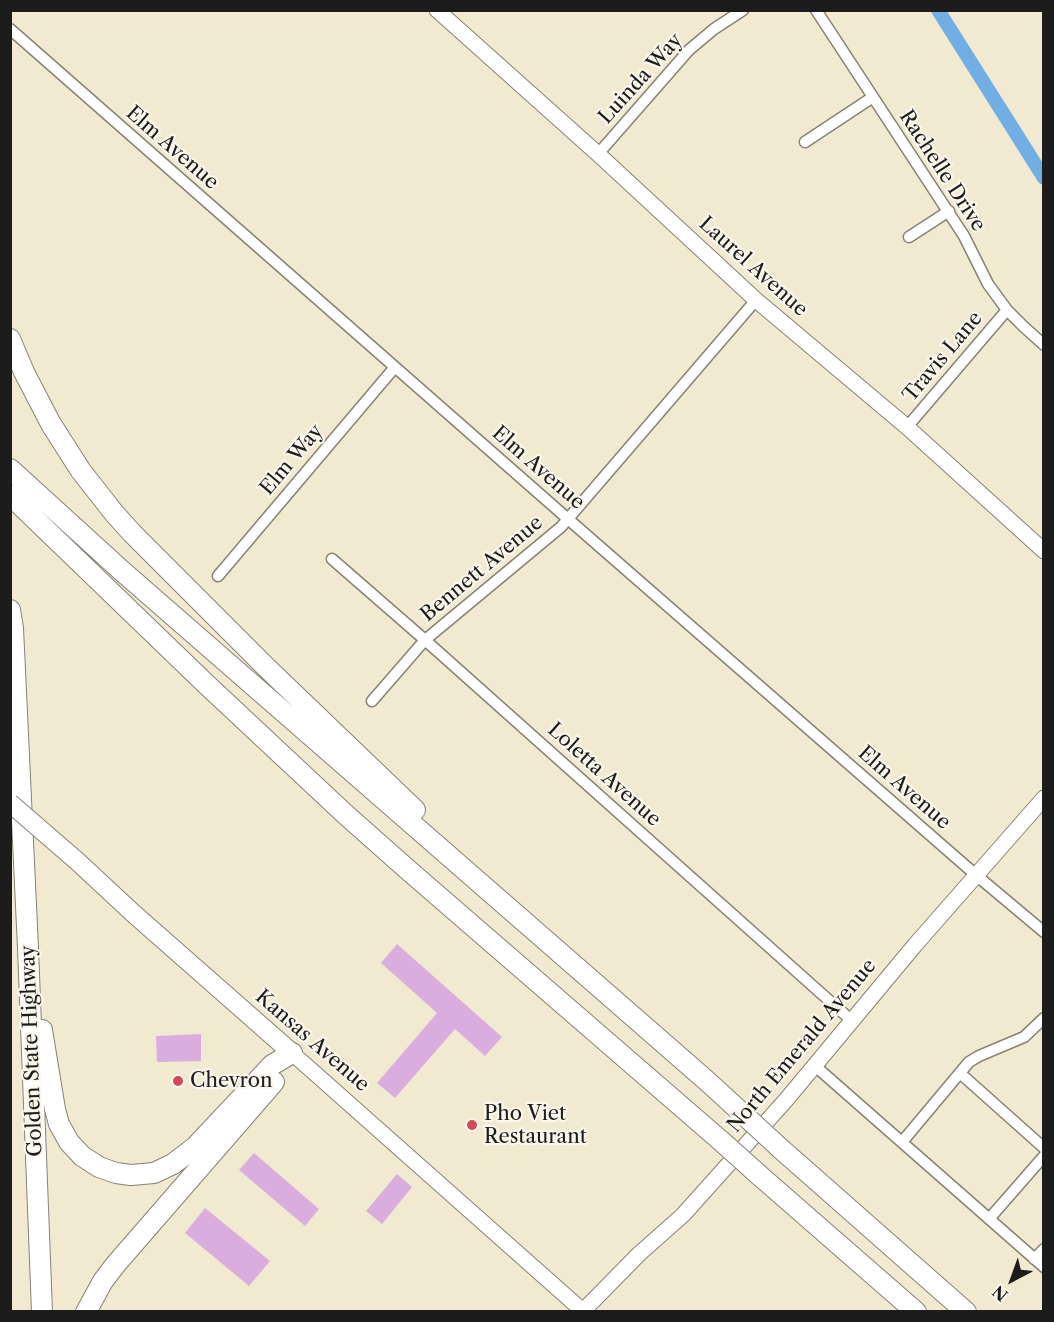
<!DOCTYPE html>
<html>
<head>
<meta charset="utf-8">
<style>
	body { margin:0 }
	#map { position:relative; width:1054px; height:1322px; overflow:hidden; background:#f2e9d1; font-family:"Libre Caslon Text",serif }
	canvas { display:block }
	.frame { position:absolute; inset:0; border:12px solid #1c1c1c; pointer-events:none }
	.north { position:absolute; left:982px; top:1250px; width:60px; height:60px; -webkit-text-stroke:4px #fbf7ec; paint-order:stroke; rotate:221deg; font-size:16px; font-weight:700; line-height:24px; text-align:center; color:#1c1c1c }
	.north::after { content:''; display:block; margin:auto; width:21px; height:27px; background:#1c1c1c; clip-path:polygon(50% 0,100% 100%,50% 72%,0 100%) }
</style>
</head>
<body>
<div id="map">
<canvas width="1054" height="1322"></canvas>
<div class="frame"></div>
<div class="north">N</div>
</div>
<script>
const g = document.querySelector('canvas').getContext('2d');
g.lineJoin = 'round';
const shape = rows => new Path2D(rows.map(r => 'M' + r).join(''));
function stroke(path, color, width, dash) { g.strokeStyle = color; g.lineWidth = width; g.lineCap = dash ? 'butt' : 'round'; g.setLineDash(dash || []); g.stroke(path); }
function paint(path, color) { g.fillStyle = color; g.fill(path, 'evenodd'); }
function write(font, color, halo, rows, align = 'center') {
  g.font = font + ' "Libre Caslon Text",serif'; g.lineWidth = 4.5; g.setLineDash([]); g.textBaseline = 'middle'; g.strokeStyle = halo; g.fillStyle = color; for (const [text, x, y, turn = 0] of rows) {
    g.save(); g.translate(x, y); g.rotate((+turn || 0) * Math.PI / 180); g.textAlign = isNaN(turn) ? turn : align; if (halo) g.strokeText(text, 0, 0); g.fillText(text, 0, 0); g.restore();
  }
}
const canal = shape([
	[938,10,1044,178]
]);
const building = shape([
	[397,944,502,1037,485,1056,455,1029,395,1098,377,1083,437,1013,381,963],
	[201,1034,201,1061,157,1062,156,1036],
	[254,1153,319,1209,305,1226,239,1170],
	[397,1174,412,1187,382,1224,366,1211],
	[205,1208,270,1261,249,1286,185,1233]
]);
const street = shape([
	[816,10,964,236,988,284,1007,310,1023,326,1044,345],
	[10,29,568,519,976,875,1044,932],
	[805,142,873,97],
	[598,154,689,50,714,29,743,10],
	[909,237,949,211],
	[907,427,1007,310],
	[332,559,425,640,851,1020],
	[218,576,395,367],
	[372,701,425,640,561,527,756,300],
	[814,1065,1044,1267],
	[961,1074,1044,1148],
	[902,1142,969,1062,979,1056,1024,1037,1044,1018],
	[989,1219,1044,1156],
	[1034,1259,1044,1249]
]);
const secondary = shape([
	[437,10,598,154,756,300,907,427,1044,551],
	[292,1053,584,1312],
	[582,1312,639,1254,683,1215,786,1100,915,945,1044,798]
]);
const primary = shape([
	[77,861,134,914,292,1053]
]);
const highway = shape([
	[10,339,24,372,51,424,81,471,114,513,132,533,267,668,415,810],
	[10,469,122,571,707,1081,743,1114],
	[10,495,206,684,345,814,407,869,720,1140],
	[10,610,13,628,28,948,42,1312],
	[42,1030,55,1109,59,1124,69,1142,82,1156,99,1167,116,1173,131,1175,154,1173,173,1164,195,1147,272,1065,292,1053],
	[781,1149,966,1312],
	[759,1175,916,1312],
	[86,1312,103,1281,116,1264,274,1082]
]);
const primaryBridge = shape([
	[10,803,77,861]
]);
const highwayBridge = shape([
	[743,1114,781,1149],
	[720,1140,759,1175]
]);
const markers = [
	[178,1081,6,"#d1495b"],
	[472,1125,6,"#d1495b"]
];
const streetNames = [
	["Luinda Way",641,79,-48],
	["Elm Avenue",172,148,41],
	["Rachelle Drive",942,171,57],
	["Laurel Avenue",753,267,42],
	["Travis Lane",943,357,-50],
	["Elm Way",292,460,-50],
	["Elm Avenue",538,468,41],
	["Bennett Avenue",482,569,-40],
	["Loletta Avenue",604,775,42],
	["Elm Avenue",904,788,41],
	["Kansas Avenue",312,1041,41],
	["North Emerald Avenue",802,1046,-50],
	["Golden State Highway",32,1051,-92]
];
const poiNames = [
	["Chevron",190,1081],
	["Pho Viet",484,1114],
	["Restaurant",484,1137]
];
stroke(canal, '#71aee3', 14);
paint(building, '#d9aede');
stroke(street, '#878276', 13);
stroke(secondary, '#878276', 17);
stroke(primary, '#878276', 20);
stroke(highway, '#878276', 22);
stroke(street, '#fff', 10);
stroke(secondary, '#fff', 15);
stroke(primary, '#fff', 18);
stroke(highway, '#fff', 20);
stroke(primaryBridge, '#878276', 20, []);
stroke(highwayBridge, '#878276', 22, []);
stroke(primaryBridge, '#fff', 18);
stroke(highwayBridge, '#fff', 20);
for (const [x, y, r, color] of markers) { const dot = new Path2D(); dot.arc(x, y, r, 0, 2 * Math.PI); g.fillStyle = color; g.fill(dot); stroke(dot, '#fbf7ec', 2); }
write('20px', '#1c1c1c', '#fbf7ec', streetNames);
write('20px', '#1c1c1c', '#fbf7ec', poiNames, 'left');
</script>
</body>
</html>
